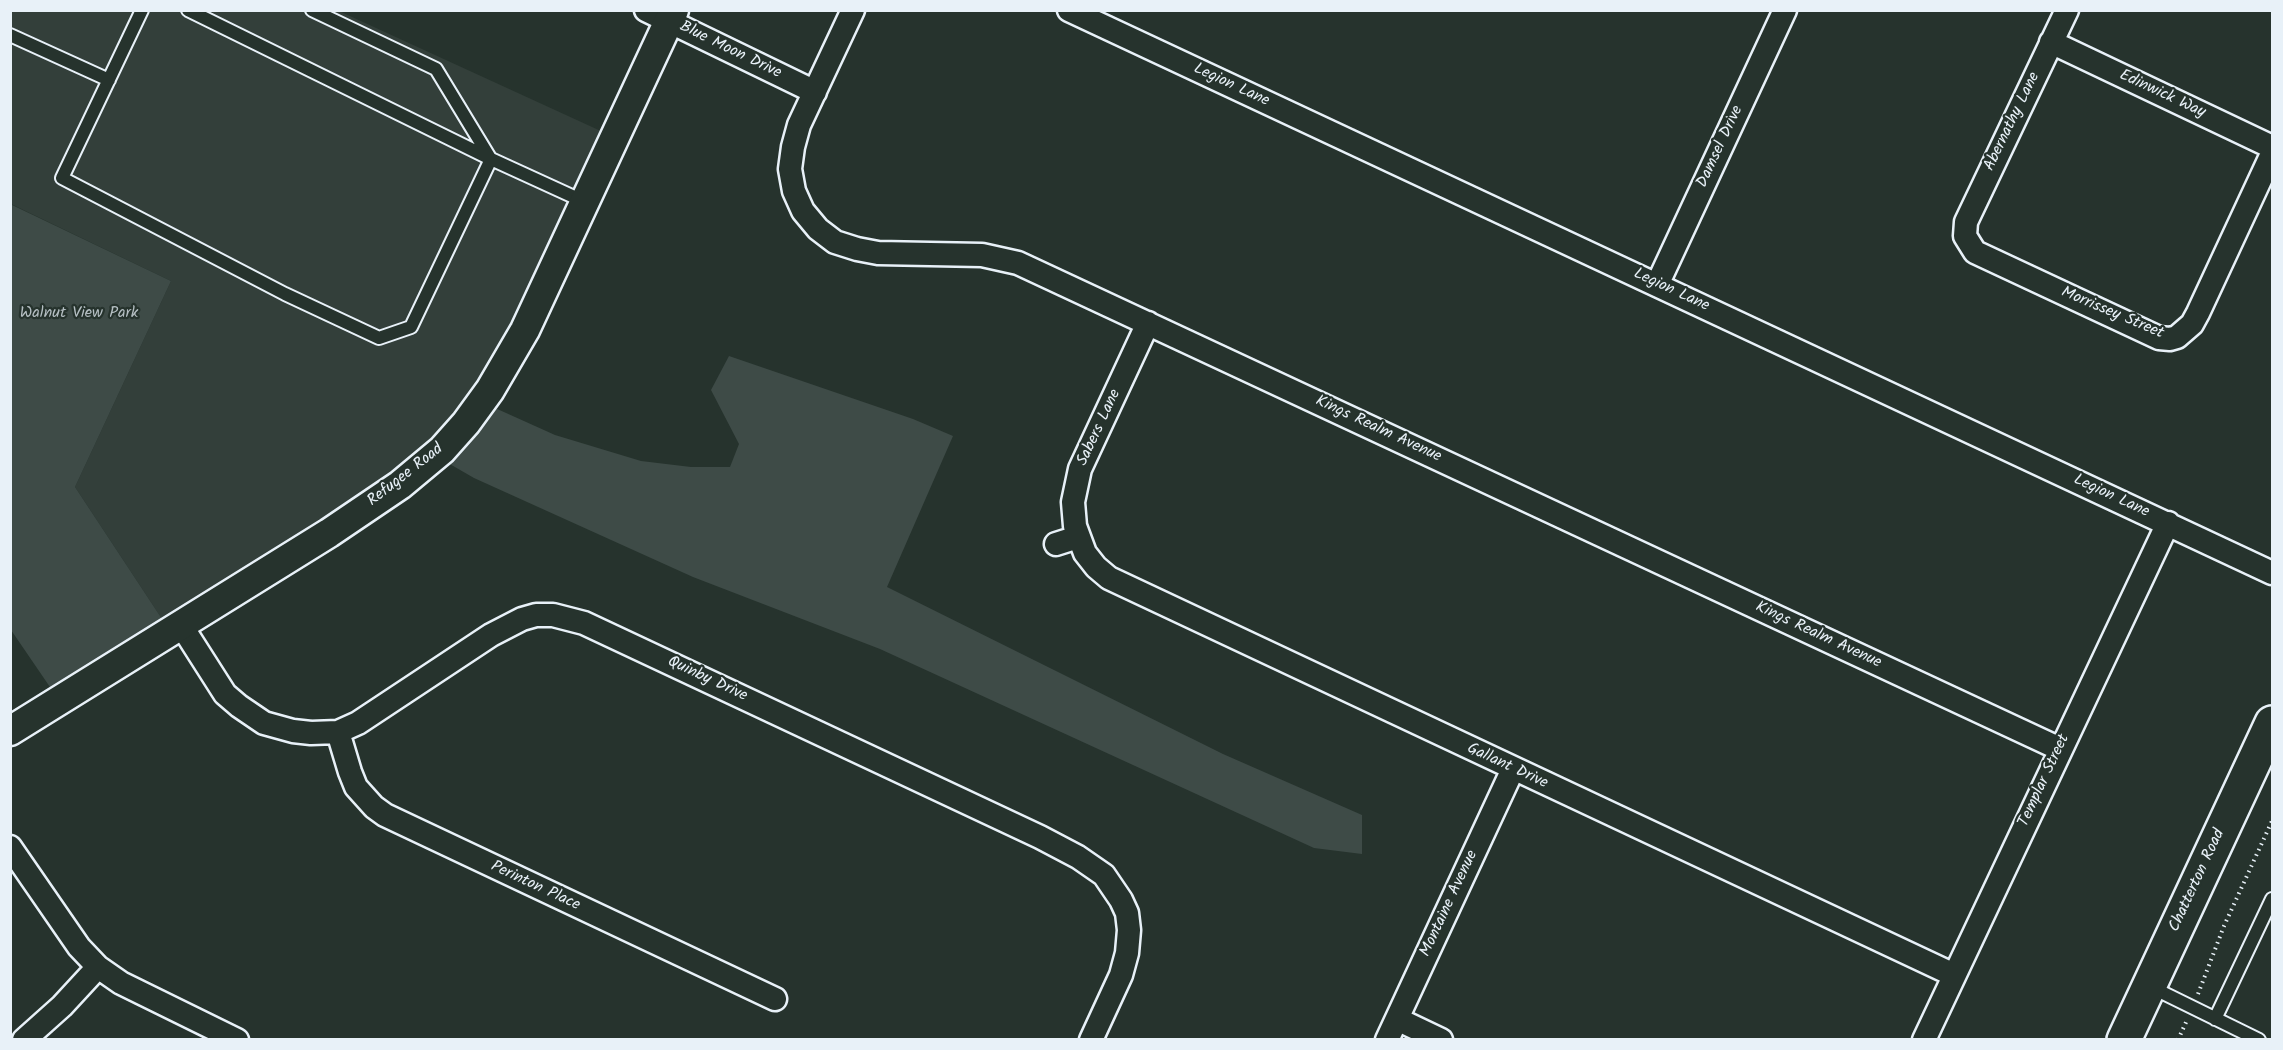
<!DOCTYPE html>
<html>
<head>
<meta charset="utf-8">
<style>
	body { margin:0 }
	#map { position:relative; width:2283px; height:1050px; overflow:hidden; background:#26332d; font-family:Kalam,sans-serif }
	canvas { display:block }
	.frame { position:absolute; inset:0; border:12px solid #e8f1f8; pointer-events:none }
</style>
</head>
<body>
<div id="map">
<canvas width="2283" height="1050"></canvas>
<div class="frame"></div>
</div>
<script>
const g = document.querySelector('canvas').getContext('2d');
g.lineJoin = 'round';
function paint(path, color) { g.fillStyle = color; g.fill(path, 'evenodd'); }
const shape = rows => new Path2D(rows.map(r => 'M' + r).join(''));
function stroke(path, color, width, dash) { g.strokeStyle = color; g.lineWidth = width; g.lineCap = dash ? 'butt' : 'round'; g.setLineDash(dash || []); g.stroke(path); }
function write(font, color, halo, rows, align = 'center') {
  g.font = font + ' Kalam,sans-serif'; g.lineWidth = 4.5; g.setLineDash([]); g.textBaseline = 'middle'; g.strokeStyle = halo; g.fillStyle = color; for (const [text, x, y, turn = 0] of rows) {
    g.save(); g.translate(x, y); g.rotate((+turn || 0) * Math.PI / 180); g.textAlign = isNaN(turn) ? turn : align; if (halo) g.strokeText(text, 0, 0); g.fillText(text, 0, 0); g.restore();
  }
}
const built = shape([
	[10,11,339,11,603,132,503,347,440,443,359,499,164,622,75,487,171,281,11,204]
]);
const green = shape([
	[10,204,171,281,75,487,164,622,52,690,11,630],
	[729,356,913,419,953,436,887,587,1223,754,1362,815,1362,854,1314,848,880,649,693,577,474,478,448,463,495,408,555,435,641,461,691,467,730,467,739,444,711,390]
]);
const path = shape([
	[2198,994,2224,926,2272,821],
	[2178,1040,2187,1020]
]);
const service = shape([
	[142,10,62,178,285,294,379,338,411,327,491,159],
	[188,10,491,159,585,202],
	[312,10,436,69,490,158],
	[10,35,109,80],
	[2149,986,2259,1040],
	[2215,1019,2272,899]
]);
const minor = shape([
	[646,10,815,92],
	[853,10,799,125,793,147,790,169,794,191,803,211,818,229,835,242,857,249,878,253,982,255,1018,263,2060,749],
	[1069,10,2272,573],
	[2067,10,1966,222,1965,236,1975,252,2159,338,2170,339,2177,337,2192,324,2198,313,2272,154],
	[2051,42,2272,147],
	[1657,285,1785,10],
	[1148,323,1080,469,1073,502,1075,526,1085,553,1096,567,1109,578,1954,975],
	[1056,544,1078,537],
	[181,625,225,694,239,706,264,723,293,731,311,733,338,732,358,723,491,635,522,619,536,615,553,615,584,623,1040,837,1078,857,1104,875,1121,900,1127,913,1129,930,1127,953,1121,975,1091,1040],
	[338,732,350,772,356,787,374,807,385,815,775,999],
	[10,847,79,947,98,967,121,983,237,1040],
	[1397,1019,1441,1040],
	[24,1040,62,1006,98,967],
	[1387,1040,1513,769],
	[1924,1040,2168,523]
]);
const tertiary = shape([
	[10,731,329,533,400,485,442,450,466,423,490,390,525,330,674,10]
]);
const primary = shape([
	[2124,1040,2272,723]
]);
const streetNames = [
	["Blue Moon Drive",730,51,26],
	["Legion Lane",1231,86,25],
	["Edinwick Way",2162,95,25],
	["Abernathy Lane",2013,122,-64],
	["Damsel Drive",1721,147,-65],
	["Legion Lane",1671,291,25],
	["Morrissey Street",2112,314,23],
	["Sabers Lane",1100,428,-65],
	["Kings Realm Avenue",1378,430,25],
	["Refugee Road",406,476,-38],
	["Legion Lane",2111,497,25],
	["Kings Realm Avenue",1818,636,25],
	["Quinby Drive",707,680,25],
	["Gallant Drive",1507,767,25],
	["Templar Street",2045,781,-65],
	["Chatterton Road",2198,881,-65],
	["Perinton Place",535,887,25],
	["Montaine Avenue",1450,904,-65]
];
const parkNames = [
	["Walnut View Park",79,314]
];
paint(built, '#333f3a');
paint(green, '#3e4b47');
stroke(service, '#e8f1f8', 16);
stroke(minor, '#e8f1f8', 27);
stroke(tertiary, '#e8f1f8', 33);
stroke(primary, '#e8f1f8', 38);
stroke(path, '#e8f1f8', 4, [1.5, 4.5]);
stroke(service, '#26332d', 12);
stroke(minor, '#26332d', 22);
stroke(tertiary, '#26332d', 28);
stroke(primary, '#26332d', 33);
write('16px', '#e8f1f8', '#26332d', streetNames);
write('16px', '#b5bfc3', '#26332d', parkNames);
</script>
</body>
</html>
